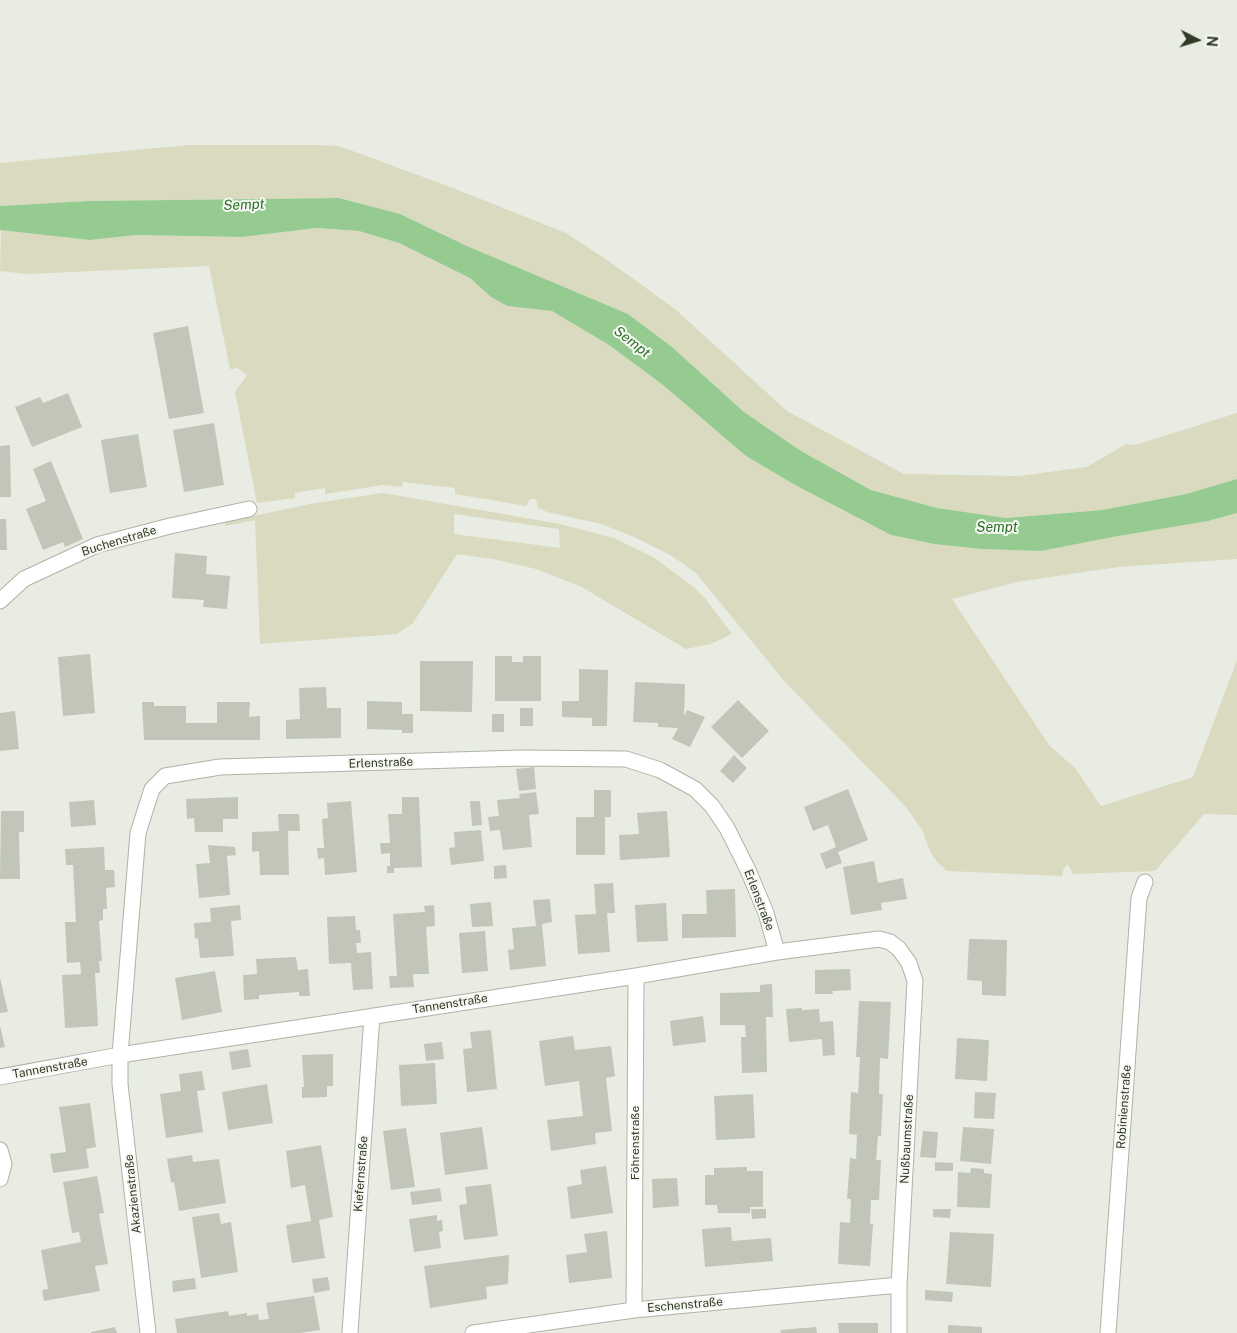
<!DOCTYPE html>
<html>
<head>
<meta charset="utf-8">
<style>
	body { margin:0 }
	#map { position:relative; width:1237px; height:1333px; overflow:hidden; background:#e9ece3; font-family:"Public Sans",sans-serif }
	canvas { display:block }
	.north { position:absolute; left:1172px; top:15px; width:50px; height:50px; -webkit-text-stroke:4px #f7f8f4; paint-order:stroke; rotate:95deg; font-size:14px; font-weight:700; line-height:20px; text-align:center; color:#303b25 }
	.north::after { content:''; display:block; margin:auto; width:18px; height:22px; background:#303b25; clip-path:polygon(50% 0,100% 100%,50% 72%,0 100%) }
</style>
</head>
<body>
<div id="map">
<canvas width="1237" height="1333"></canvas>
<div class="north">N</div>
</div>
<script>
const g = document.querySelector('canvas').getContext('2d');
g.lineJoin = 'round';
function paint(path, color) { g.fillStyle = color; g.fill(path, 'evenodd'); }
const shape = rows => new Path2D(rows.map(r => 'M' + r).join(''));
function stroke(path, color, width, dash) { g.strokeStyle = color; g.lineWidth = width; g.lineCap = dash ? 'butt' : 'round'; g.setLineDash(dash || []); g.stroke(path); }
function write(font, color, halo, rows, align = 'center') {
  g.font = font + ' "Public Sans",sans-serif'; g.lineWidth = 4; g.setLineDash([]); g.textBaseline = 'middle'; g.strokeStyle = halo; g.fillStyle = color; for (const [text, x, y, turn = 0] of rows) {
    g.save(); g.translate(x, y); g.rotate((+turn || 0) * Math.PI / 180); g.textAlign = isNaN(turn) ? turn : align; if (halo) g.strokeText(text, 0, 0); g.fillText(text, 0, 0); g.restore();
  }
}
const green = shape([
	[188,145,318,145,339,146,453,188,566,233,607,260,675,309,787,411,904,474,1019,476,1087,467,1126,444,1135,445,1237,413,1237,479,1186,494,1102,510,1006,518,936,508,871,490,801,451,744,412,672,347,628,314,467,246,400,214,339,198,88,201,0,206,0,163],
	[317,228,359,231,399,243,470,278,491,297,507,306,552,311,609,345,663,385,746,456,795,485,891,535,934,544,981,549,1041,551,1113,537,1208,521,1237,513,1237,559,1118,567,1017,582,952,599,1049,745,1075,768,1101,806,1193,777,1237,660,1237,815,1204,814,1155,871,1073,874,1068,864,1064,868,1062,876,947,871,938,863,931,853,922,830,905,806,785,682,696,573,672,556,632,536,601,524,547,512,538,508,536,499,530,499,526,506,455,494,455,488,403,482,402,487,383,485,325,494,325,488,295,493,295,498,257,503,235,392,247,375,237,367,234,369,230,369,209,266,27,274,0,271,1,230,90,240,136,235,242,237],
	[383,493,560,524,614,538,653,557,691,585,704,597,732,634,711,644,686,649,580,586,536,569,493,559,457,554,413,623,397,634,260,644,255,520,225,526,225,522,315,503],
	[454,514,559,529,560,548,454,534]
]);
const water = shape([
	[339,198,400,214,467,246,628,314,672,347,744,412,801,451,871,490,937,508,1006,518,1102,510,1186,494,1237,479,1237,513,1208,521,1113,537,1041,551,981,549,934,544,891,535,795,485,746,456,663,385,609,345,552,311,507,306,491,297,470,278,399,243,359,231,317,228,242,237,136,235,90,240,0,230,0,206,88,201]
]);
const building = shape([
	[188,326,204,413,169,419,153,333],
	[68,393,82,427,32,447,15,407,40,397,43,403],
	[214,423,224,485,184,492,173,430],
	[138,434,147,487,110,493,101,440],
	[10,445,11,497,0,497,0,446],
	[51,461,83,539,65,547,63,542,43,550,26,509,46,501,33,469],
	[0,519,6,519,7,550,0,550],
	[175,553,207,556,206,574,230,576,227,609,203,607,204,600,172,598],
	[90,654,95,713,63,716,58,657],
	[495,656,512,656,512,662,523,662,523,656,541,656,541,701,495,701],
	[420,661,473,661,472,712,420,711],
	[579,669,608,670,607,726,592,726,592,718,562,717,562,701,579,701],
	[635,682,685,684,684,716,687,710,705,717,690,747,672,739,678,728,658,727,658,723,633,722],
	[326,687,327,708,341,708,341,738,286,739,286,720,300,719,299,688],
	[738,700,769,731,742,758,711,727],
	[367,701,402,702,402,714,413,714,413,733,402,733,402,730,367,729],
	[142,702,154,702,154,706,186,706,186,723,217,723,217,702,250,702,249,717,260,716,260,740,144,740],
	[520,708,533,708,533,726,520,726],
	[15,711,19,749,0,751,0,713],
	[492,714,504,714,504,732,492,732],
	[734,755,747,768,733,783,720,771],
	[534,767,536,789,519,791,516,769],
	[848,789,868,840,838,852,842,863,826,869,820,854,836,847,828,825,813,831,804,807],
	[594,790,611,790,611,817,605,817,605,855,576,855,576,817,594,817],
	[536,792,539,814,529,815,532,847,503,850,500,830,490,831,488,817,499,816,497,800,520,798,519,794],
	[238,797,238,819,223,819,223,832,195,832,194,818,187,819,186,799],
	[402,797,419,797,422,867,394,868,394,873,387,873,387,866,390,866,390,853,381,854,380,843,390,843,388,814,402,814],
	[94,800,96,825,71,827,69,802],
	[351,801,357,872,325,875,324,858,318,859,317,848,324,848,322,819,328,818,327,803],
	[470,801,480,801,482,825,472,826],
	[1,811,24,811,24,832,19,832,20,879,0,879],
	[667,811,670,857,620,860,619,835,639,834,637,813],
	[278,814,299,814,300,831,288,831,289,875,260,875,259,851,252,852,252,832,279,831],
	[481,830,484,861,451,865,449,848,455,847,454,832],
	[208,845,235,847,236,855,227,856,230,895,199,898,196,864,210,863],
	[104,847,105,870,114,870,115,887,106,888,107,909,103,909,103,920,99,921,102,961,99,961,100,973,95,973,98,1026,65,1028,62,975,81,974,80,962,67,963,65,922,76,922,73,865,66,865,65,849],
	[874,861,878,883,903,878,907,899,881,903,882,910,851,915,843,867],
	[506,865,507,878,494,879,494,866],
	[613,883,615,913,607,913,610,952,578,954,575,915,596,914,594,884],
	[735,889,736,937,682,938,682,914,707,914,706,890],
	[550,899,552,922,542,924,546,966,510,970,508,950,514,949,512,928,536,926,533,900],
	[491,902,493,926,472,927,470,904],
	[666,903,668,941,637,942,635,905],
	[240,905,241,920,231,921,234,956,200,958,198,938,195,939,194,923,211,922,210,908],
	[434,905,435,926,426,927,429,974,413,974,414,987,390,988,389,976,397,976,393,914,425,912,424,906],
	[355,916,356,930,360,930,361,943,356,943,357,953,371,952,373,989,353,990,351,963,329,964,327,917],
	[485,931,488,971,462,973,459,933],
	[969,939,1007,940,1006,996,982,995,982,981,967,980],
	[296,957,298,970,308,969,310,996,299,996,299,992,259,995,259,999,244,1000,243,975,257,974,256,959],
	[850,969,851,990,832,991,833,994,815,994,815,970],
	[215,971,222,1012,182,1020,175,978],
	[0,978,8,1012,0,1013],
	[772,984,773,1017,766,1017,767,1072,742,1073,741,1037,746,1037,745,1025,720,1025,720,993,760,992,760,985],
	[859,1001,891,1002,888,1059,880,1058,879,1094,883,1094,881,1136,878,1136,876,1160,881,1160,879,1200,871,1200,870,1224,873,1224,870,1266,838,1264,840,1222,850,1223,851,1199,847,1199,850,1158,856,1159,857,1135,849,1134,851,1092,858,1093,860,1057,856,1057],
	[802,1008,802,1010,819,1009,820,1022,833,1021,835,1055,823,1056,822,1039,789,1042,786,1009],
	[703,1016,706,1042,673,1046,670,1021],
	[0,1026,5,1047,0,1048],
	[491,1030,497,1089,467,1092,463,1049,472,1048,470,1032],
	[573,1036,575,1050,611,1046,615,1076,606,1078,612,1131,595,1133,596,1144,551,1151,547,1120,583,1116,579,1081,545,1086,539,1041],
	[957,1038,989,1040,987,1081,955,1079],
	[442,1042,444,1059,426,1061,424,1044],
	[248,1049,251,1067,232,1070,229,1052],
	[333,1054,333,1086,327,1086,327,1097,302,1098,302,1087,304,1087,302,1055],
	[435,1063,437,1104,401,1106,399,1065],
	[202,1071,205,1090,197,1091,203,1132,166,1138,160,1094,181,1091,179,1074],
	[267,1084,273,1123,228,1130,222,1092],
	[975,1092,996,1093,994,1119,974,1118],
	[753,1094,755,1138,716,1140,714,1096],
	[90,1103,96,1147,86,1149,89,1168,53,1173,50,1154,66,1152,59,1107],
	[482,1127,488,1169,445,1175,440,1133],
	[963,1127,994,1129,991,1164,960,1161],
	[406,1128,415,1187,391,1190,383,1131],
	[923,1131,938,1132,936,1158,920,1157],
	[321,1145,333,1217,319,1220,325,1258,292,1263,286,1225,311,1221,305,1185,291,1188,286,1151],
	[192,1155,193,1162,219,1159,226,1203,179,1211,174,1182,171,1183,167,1159],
	[935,1162,953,1163,953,1171,935,1171],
	[606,1166,613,1213,571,1219,567,1187,582,1184,580,1170],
	[747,1167,747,1171,763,1171,763,1207,750,1207,750,1213,718,1213,717,1205,705,1205,705,1175,714,1175,714,1168],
	[971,1168,984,1169,984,1173,992,1174,990,1208,957,1207,958,1172,970,1173],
	[97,1176,104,1213,99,1214,108,1264,95,1266,100,1291,44,1301,42,1290,48,1289,41,1250,81,1242,79,1232,72,1233,63,1182],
	[677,1178,679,1206,653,1208,652,1179],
	[491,1184,498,1236,464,1240,459,1205,467,1204,465,1187],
	[440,1188,442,1201,412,1205,410,1192],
	[751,1209,766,1209,766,1218,752,1219],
	[933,1209,951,1209,950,1218,933,1217],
	[219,1213,221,1224,231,1222,238,1272,201,1278,192,1217],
	[437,1215,437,1221,442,1220,443,1231,439,1232,441,1248,414,1252,409,1219],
	[731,1227,732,1241,771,1238,773,1261,705,1267,702,1229],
	[607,1231,612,1278,569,1283,566,1255,587,1252,584,1234],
	[950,1232,994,1234,991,1287,946,1284],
	[509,1255,508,1284,486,1287,487,1299,430,1308,424,1266],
	[328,1277,330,1290,314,1293,312,1279],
	[195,1278,196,1289,173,1292,172,1281],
	[925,1290,953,1292,952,1302,925,1300],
	[314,1296,320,1330,300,1333,177,1333,175,1319,228,1311,229,1316,247,1313,247,1316,258,1314,259,1320,269,1319,266,1303],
	[838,1323,878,1323,878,1333,839,1333],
	[948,1325,982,1327,982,1333,948,1333],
	[115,1327,117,1333,91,1333,91,1332],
	[816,1327,817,1333,781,1333,780,1330]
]);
const minor = shape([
	[0,601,24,579,97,545,170,526,249,509],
	[0,1077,120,1055,636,976,777,952,879,939,890,942,899,949,909,963,915,981,899,1285,899,1333],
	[0,1150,4,1164,0,1179],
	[634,1310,636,976],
	[148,1333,120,1084,120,1055,138,833,152,789,165,776,220,767,521,758,626,759,660,770,695,789,712,806,727,828,748,870,766,913,777,952],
	[350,1333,372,1016],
	[473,1333,634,1310,899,1285],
	[1108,1333,1139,898,1145,882]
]);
const streetNames = [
	["Buchenstraße",119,541,-17],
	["Erlenstraße",381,763,-2],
	["Erlenstraße",759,900,69],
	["Tannenstraße",450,1004,-9],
	["Tannenstraße",50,1068,-10],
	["Robinienstraße",1124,1107,-86],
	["Nußbaumstraße",907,1139,-87],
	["Föhrenstraße",635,1143,-90],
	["Kiefernstraße",361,1174,-86],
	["Akazienstraße",133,1194,-96],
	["Eschenstraße",685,1305,-5]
];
const waterNames = [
	["Sempt",244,205,-2],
	["Sempt",632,342,38],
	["Sempt",997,528]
];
paint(green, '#d9dabf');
paint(water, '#95cb91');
paint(building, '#c1c6b9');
stroke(minor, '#aeb3a6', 17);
stroke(minor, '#fff', 15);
write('12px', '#303b25', '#f7f8f4', streetNames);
write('italic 14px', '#2a7125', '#f7f8f4', waterNames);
</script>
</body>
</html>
